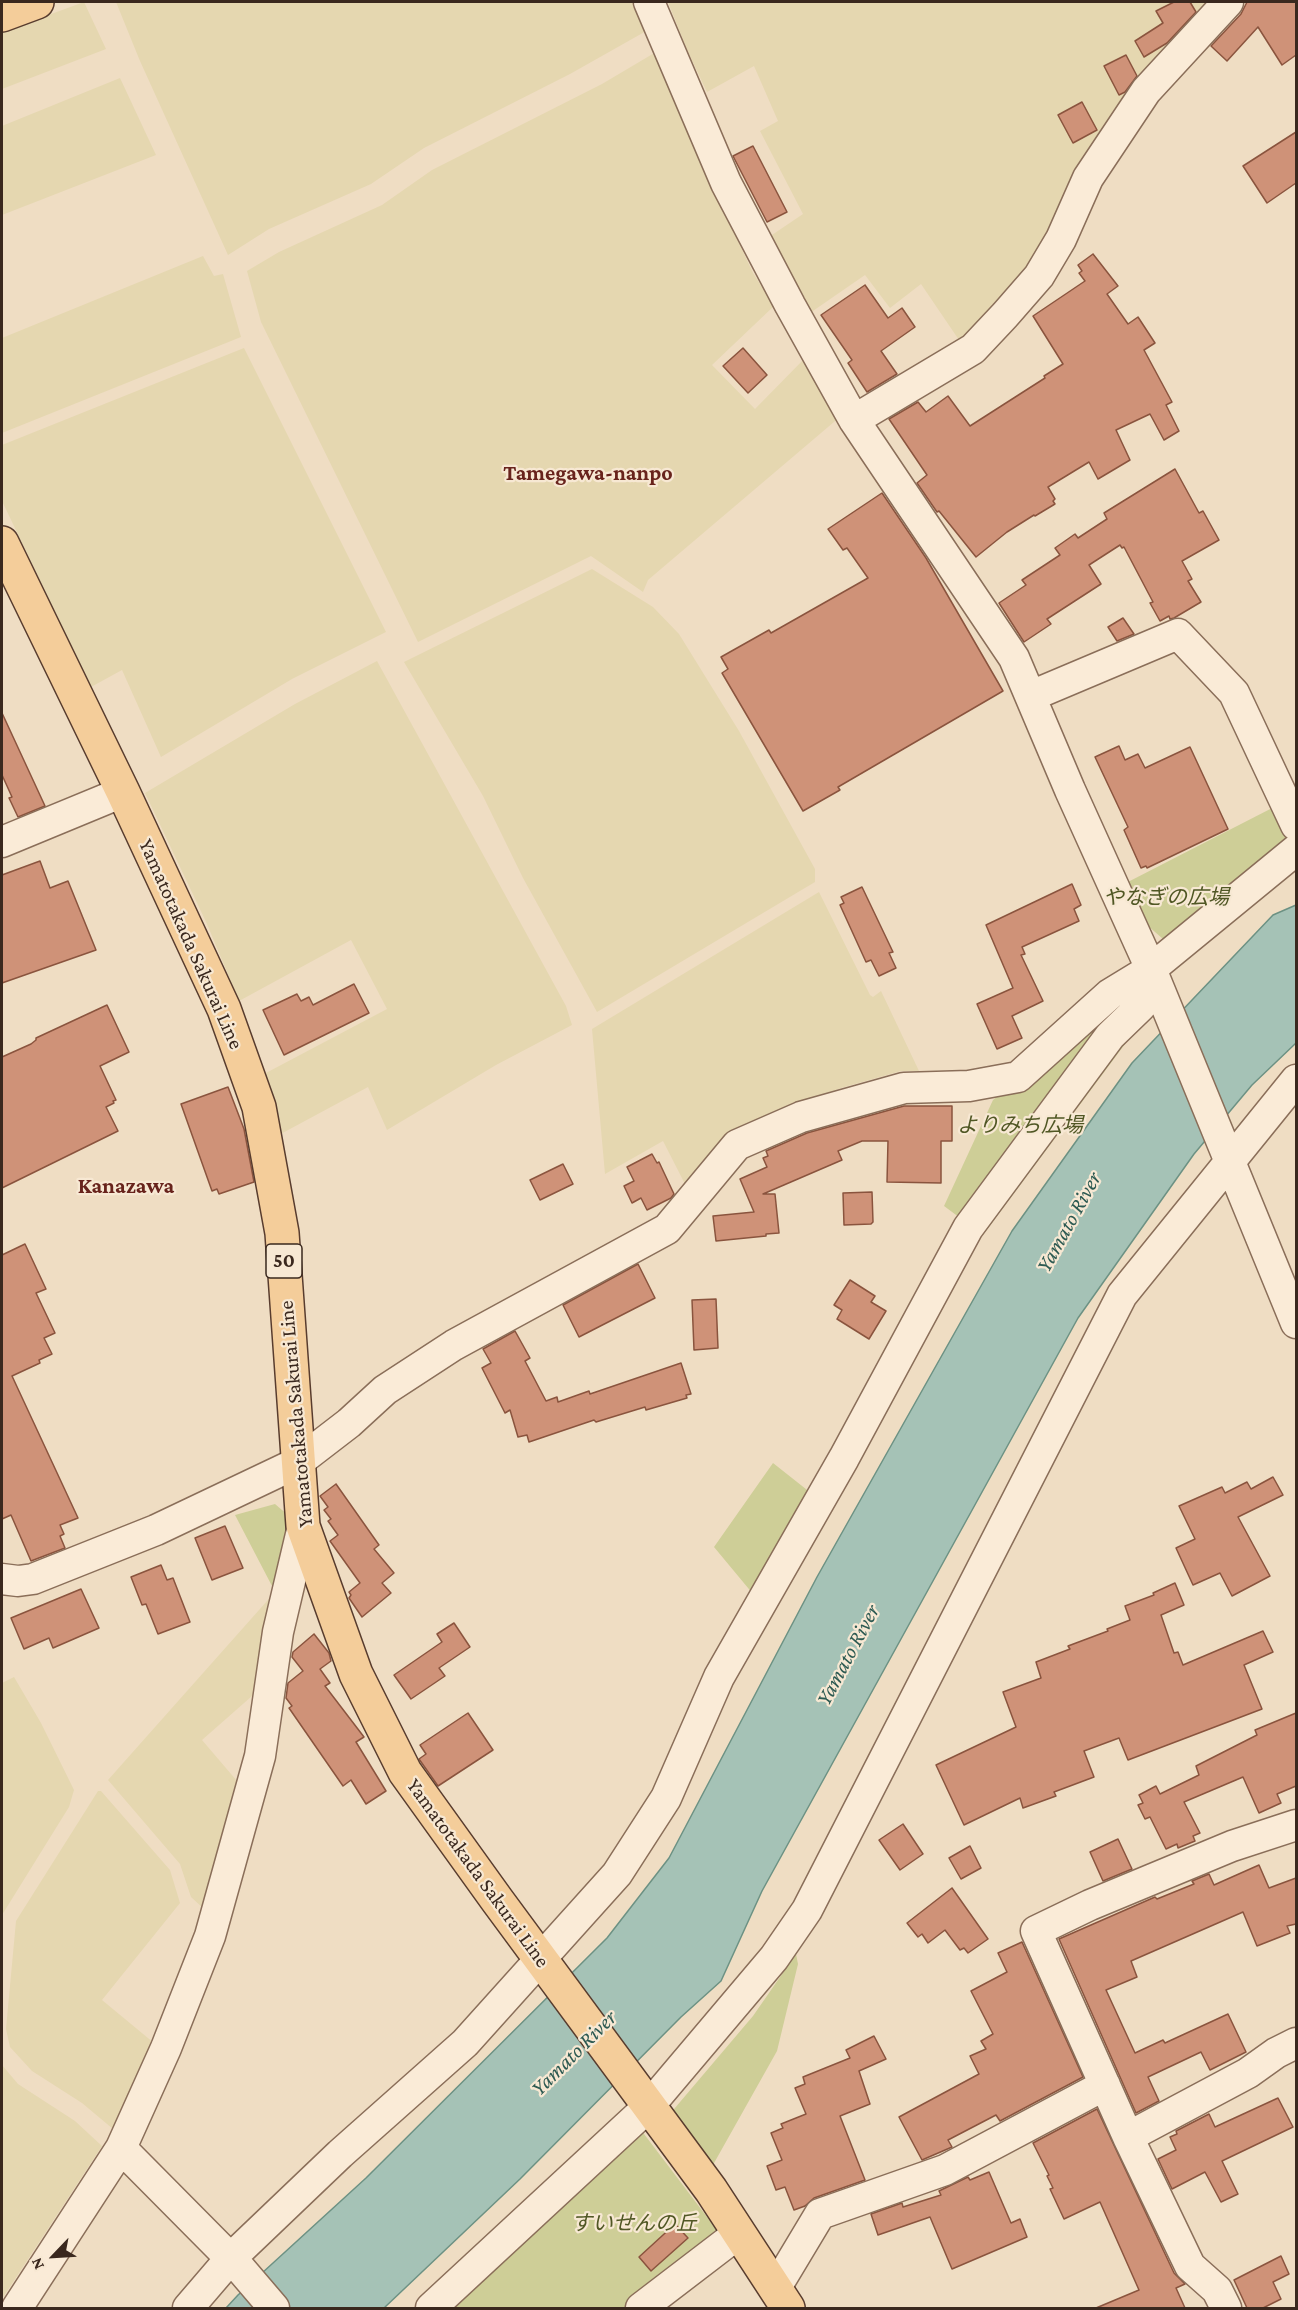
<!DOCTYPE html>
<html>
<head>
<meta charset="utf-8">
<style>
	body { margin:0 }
	#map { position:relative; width:1298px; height:2310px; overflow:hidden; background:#efddc3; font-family:"Crimson Pro",serif }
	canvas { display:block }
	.frame { position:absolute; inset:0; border:3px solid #3a281e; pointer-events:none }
	.north { position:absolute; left:24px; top:2226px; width:60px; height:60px; -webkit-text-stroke:4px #f7e8d3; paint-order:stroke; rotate:245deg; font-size:16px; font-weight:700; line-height:24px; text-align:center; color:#3a281e }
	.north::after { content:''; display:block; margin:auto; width:21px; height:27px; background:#3a281e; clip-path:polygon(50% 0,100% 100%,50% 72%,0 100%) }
</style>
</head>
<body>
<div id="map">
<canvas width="1298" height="2310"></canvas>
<div class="frame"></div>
<div class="north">N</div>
</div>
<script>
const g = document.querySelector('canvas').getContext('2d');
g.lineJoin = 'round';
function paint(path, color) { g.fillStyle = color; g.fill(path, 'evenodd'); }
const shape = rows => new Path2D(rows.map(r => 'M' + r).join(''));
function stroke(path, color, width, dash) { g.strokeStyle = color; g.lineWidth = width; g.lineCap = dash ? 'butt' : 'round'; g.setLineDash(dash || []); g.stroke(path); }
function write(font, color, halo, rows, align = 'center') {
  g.font = font + ' "Crimson Pro","Noto Sans JP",serif'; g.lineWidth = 4.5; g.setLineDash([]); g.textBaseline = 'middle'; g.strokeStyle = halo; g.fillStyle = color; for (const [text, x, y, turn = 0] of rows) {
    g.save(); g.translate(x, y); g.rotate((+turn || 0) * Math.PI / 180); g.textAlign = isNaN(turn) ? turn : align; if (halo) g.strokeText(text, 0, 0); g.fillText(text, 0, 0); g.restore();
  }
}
const farmland = shape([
	[84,2,106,49,2,89,2,32],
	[116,2,634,2,648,30,570,74,424,148,371,184,269,229,228,255,140,61],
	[668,2,1210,2,1007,302,959,340,921,284,890,308,865,275,810,313,769,237,803,214,760,131,778,121,754,66,707,92,687,50],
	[656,52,710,181,753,273,774,306,712,365,755,409,805,358,841,416,648,580,643,592,591,556,418,642,261,322,247,271,279,252,382,205,432,170,602,84],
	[120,78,156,155,2,215,2,126],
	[203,256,214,276,223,274,241,337,2,433,2,338],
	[244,348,386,632,292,679,161,757,122,670,91,687,2,501,2,445],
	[592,569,653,607,679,634,739,731,815,869,815,882,597,1012,523,878,483,796,404,662],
	[377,661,566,1006,572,1025,496,1065,387,1130,368,1087,277,1136,264,1074,387,1009,351,940,239,1001,207,924,145,793,295,704],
	[819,892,870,995,873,997,881,991,919,1071,901,1071,841,1088,744,1127,685,1184,663,1141,605,1174,592,1029],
	[275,1592,260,1689,202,1740,243,1788,205,1910,191,1897,180,1864,108,1780],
	[14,1677,41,1723,74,1790,69,1807,2,1915,2,1683],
	[98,1791,101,1791,170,1870,180,1903,102,2000,154,2043,113,2129,82,2103,32,2071,10,2047,6,2029,16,1921],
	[2,2065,18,2084,75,2121,102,2146,2,2299]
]);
const green = shape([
	[1278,805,1296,844,1163,939,1147,925,1124,884],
	[1101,1010,1107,1011,1131,1036,983,1235,944,1206,993,1100],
	[773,1463,816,1497,758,1600,714,1547],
	[275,1504,289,1516,286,1564,272,1586,235,1515],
	[796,1954,798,1964,777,2051,709,2172,669,2115,753,2016],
	[641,2130,720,2234,629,2308,454,2308]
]);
const water = shape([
	[1296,905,1296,1043,1252,1085,1194,1154,1078,1318,762,1891,721,1981,681,2017,520,2179,384,2308,226,2308,238,2295,366,2178,607,1938,669,1858,817,1577,1012,1231,1132,1063,1273,915,1296,905]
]);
const building = shape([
	[1174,2,1190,2,1196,12,1167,43,1144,57,1135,41,1163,23,1156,11,1174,2],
	[1247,2,1296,2,1296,55,1282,65,1258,27,1227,61,1211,46,1241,14,1247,2],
	[1126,55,1137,76,1125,92,1119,95,1104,66,1126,55],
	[1082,102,1097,130,1073,143,1058,115,1082,102],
	[1296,132,1296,183,1267,203,1243,166,1296,132],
	[753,146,787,212,767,222,733,156,753,146],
	[1093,254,1118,286,1107,294,1128,324,1138,317,1155,343,1144,350,1172,402,1166,405,1179,431,1164,440,1150,414,1116,430,1130,460,1098,479,1089,462,1048,487,1055,499,1053,501,1055,504,1035,516,1034,515,1007,532,976,557,939,511,937,512,917,483,927,475,889,419,918,402,926,412,948,396,970,426,1045,378,1044,376,1063,364,1033,316,1085,281,1079,273,1082,271,1078,265,1093,254],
	[865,285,888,318,902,308,915,327,881,351,897,374,867,392,848,363,852,360,821,315,865,285],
	[743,348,767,375,748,393,723,366,743,348],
	[1175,469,1199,513,1203,511,1219,540,1182,561,1192,579,1188,581,1201,602,1174,618,1170,619,1169,616,1160,621,1150,603,1153,602,1124,547,1122,548,1120,545,1089,565,1101,584,1047,619,1051,624,1024,642,999,603,1026,585,1022,580,1060,555,1055,548,1075,534,1078,538,1107,519,1104,513,1175,469],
	[882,493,926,558,1003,691,838,787,840,790,803,811,722,673,728,669,721,657,769,630,771,633,868,578,847,548,843,550,828,529,882,493],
	[1123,618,1134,634,1117,641,1108,627,1123,618],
	[2,713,45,806,18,817,9,798,12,797,2,775,2,713],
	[1119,746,1125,760,1138,754,1145,768,1190,747,1228,829,1147,868,1146,866,1141,868,1124,830,1128,827,1095,757,1119,746],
	[40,861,50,888,68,881,96,950,2,983,2,875,40,861],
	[1072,884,1081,905,1074,909,1079,921,1022,947,1025,954,1021,955,1043,1001,1012,1016,1022,1038,997,1049,977,1004,1013,988,986,925,1072,884],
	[862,887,893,952,889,953,896,968,879,976,871,960,866,962,840,905,844,903,841,897,862,887],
	[354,984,369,1013,284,1055,263,1010,297,994,301,1001,309,997,313,1005,354,984],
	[107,1005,129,1052,100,1066,116,1100,113,1101,114,1103,106,1107,118,1131,2,1188,2,1057,31,1044,36,1040,36,1038,107,1005],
	[228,1087,244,1129,254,1182,219,1194,217,1189,212,1191,181,1104,228,1087],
	[904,1106,952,1106,952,1141,941,1141,941,1183,887,1182,888,1141,862,1141,838,1151,842,1160,763,1194,775,1194,779,1233,766,1234,766,1236,716,1241,713,1216,754,1212,740,1179,767,1167,763,1158,768,1156,766,1151,807,1133,904,1106],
	[652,1154,657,1163,659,1162,674,1194,671,1198,647,1210,641,1198,632,1203,624,1186,634,1181,627,1167,652,1154],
	[563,1164,573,1184,540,1200,530,1180,563,1164],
	[872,1192,873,1222,871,1224,844,1225,843,1193,872,1192],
	[25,1244,46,1289,36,1293,55,1333,44,1338,52,1354,39,1360,40,1363,12,1376,78,1518,60,1525,64,1534,60,1536,65,1548,31,1561,11,1515,2,1519,2,1255,25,1244],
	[638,1264,655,1298,579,1337,563,1305,638,1264],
	[850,1280,875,1296,871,1302,886,1311,869,1339,837,1319,842,1310,834,1305,850,1280],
	[716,1299,718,1348,694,1350,692,1300,716,1299],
	[515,1331,530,1358,525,1361,546,1401,557,1397,558,1402,589,1391,590,1394,681,1363,691,1394,686,1395,687,1398,646,1410,645,1407,596,1422,594,1420,529,1442,527,1435,518,1437,510,1410,505,1413,482,1368,491,1363,483,1349,515,1331],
	[1273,1477,1283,1495,1238,1517,1270,1576,1232,1596,1220,1573,1193,1585,1176,1548,1195,1539,1179,1506,1222,1487,1225,1493,1247,1482,1251,1489,1273,1477],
	[336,1484,379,1545,374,1549,394,1573,382,1583,391,1593,362,1617,349,1598,351,1595,349,1592,360,1583,330,1541,338,1535,328,1521,331,1519,324,1510,328,1507,320,1496,336,1484],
	[225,1526,243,1568,212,1580,195,1538,225,1526],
	[161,1565,167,1580,173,1578,190,1622,158,1634,146,1604,142,1605,131,1577,161,1565],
	[1175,1583,1184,1605,1161,1615,1174,1653,1178,1652,1183,1665,1263,1631,1273,1652,1244,1665,1262,1709,1128,1760,1119,1738,1084,1751,1094,1777,1054,1792,1056,1796,1023,1808,1020,1798,964,1825,936,1765,1016,1727,1003,1692,1041,1678,1036,1662,1070,1649,1068,1646,1108,1631,1107,1629,1130,1620,1125,1606,1154,1595,1153,1593,1175,1583],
	[81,1589,99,1628,53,1648,49,1638,24,1649,11,1618,81,1589],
	[454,1623,470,1647,439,1668,445,1676,411,1699,394,1675,442,1642,437,1634,454,1623],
	[314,1634,329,1653,331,1661,320,1669,330,1683,325,1686,364,1737,356,1742,386,1791,366,1804,351,1780,343,1786,289,1708,292,1706,286,1698,288,1683,303,1671,292,1657,293,1652,314,1634],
	[468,1713,493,1750,438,1786,419,1759,426,1754,420,1745,468,1713],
	[1296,1713,1296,1786,1277,1794,1281,1803,1259,1813,1243,1777,1184,1802,1200,1833,1193,1836,1195,1841,1178,1848,1177,1844,1166,1849,1150,1817,1145,1819,1138,1805,1143,1803,1139,1795,1156,1786,1160,1794,1199,1775,1196,1766,1257,1735,1255,1730,1296,1713],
	[903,1824,923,1854,900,1870,879,1840,903,1824],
	[1118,1839,1132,1869,1103,1881,1090,1852,1118,1839],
	[970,1846,981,1868,961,1879,949,1858,970,1846],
	[1259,1865,1269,1888,1296,1878,1296,1924,1287,1926,1290,1933,1257,1946,1243,1912,1131,1961,1137,1977,1106,1990,1135,2053,1163,2040,1165,2043,1228,2014,1246,2052,1210,2070,1201,2052,1148,2077,1159,2101,1136,2113,1059,1939,1155,1897,1157,1899,1194,1884,1192,1881,1209,1874,1214,1885,1259,1865],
	[952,1888,988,1939,968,1953,964,1948,960,1950,945,1930,928,1943,922,1934,918,1937,907,1923,952,1888],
	[1022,1942,1083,2077,1000,2121,996,2115,948,2140,952,2147,922,2160,899,2117,979,2074,970,2056,986,2049,981,2041,993,2034,971,1991,1007,1972,998,1953,1022,1942],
	[874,2036,886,2059,859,2071,870,2104,840,2116,865,2180,814,2198,805,2206,794,2210,785,2187,776,2190,767,2166,782,2160,771,2133,783,2128,781,2124,806,2114,795,2088,805,2084,803,2077,850,2058,846,2050,874,2036],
	[1278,2098,1293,2127,1222,2161,1238,2194,1221,2202,1205,2172,1172,2189,1158,2159,1176,2150,1170,2137,1177,2134,1176,2131,1209,2114,1215,2127,1278,2098],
	[1097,2109,1174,2273,1185,2284,1176,2288,1185,2308,1096,2308,1139,2290,1100,2202,1064,2219,1050,2189,1053,2188,1047,2176,1049,2175,1033,2143,1097,2109],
	[989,2172,1011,2223,1020,2219,1027,2237,952,2269,930,2217,878,2235,871,2214,902,2203,903,2207,941,2195,939,2191,968,2177,970,2180,989,2172],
	[675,2224,688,2238,651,2271,639,2257,675,2224],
	[1281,2256,1289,2274,1273,2282,1281,2299,1263,2308,1247,2308,1234,2280,1281,2256]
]);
const minor = shape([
	[649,2,726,183,790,305,854,420,1014,658,1070,790,1151,969,1296,1323],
	[854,420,973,349,1005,315,1039,276,1061,239,1088,178,1146,91,1228,2],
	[1031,696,1178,634,1234,693,1296,825],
	[2,842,123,792],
	[2,1579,18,1581,33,1579,156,1530,297,1463,349,1423,385,1390,454,1345,667,1229,737,1145,801,1117,904,1088,969,1086,1018,1077,1110,994,1151,969,1296,850],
	[1128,2137,1248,2073,1276,2053,1296,2043],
	[121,2148,239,2267,274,2308],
	[775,2289,820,2214,945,2170,1105,2085],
	[17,2308,121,2148,166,2048,210,1936,260,1756,278,1632,303,1526],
	[188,2308,230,2259,340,2154,465,2043,617,1874,666,1798,719,1677,844,1458,968,1228,1110,1036,1141,1006,1151,969],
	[431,2308,648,2107,774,1958,807,1910,1122,1295,1296,1080],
	[641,2308,739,2233],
	[1226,2308,1217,2290,1190,2266,1128,2137,1036,1931,1090,1905,1232,1846,1296,1825]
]);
const major = shape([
	[2,15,37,2],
	[2,543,123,792,224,1009,259,1107,282,1233,303,1526,356,1674,405,1772,497,1900,711,2190,788,2308]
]);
const shields = [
	[284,1261,36]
];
const shieldNames = [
	["50",284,1261]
];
const parkNames = [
	["やなぎの広場",1166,898],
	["よりみち広場",1020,1126],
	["すいせんの丘",634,2224]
];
const streetNames = [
	["Yamatotakada Sakurai Line",191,944,66],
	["Yamatotakada Sakurai Line",296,1414,-95],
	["Yamatotakada Sakurai Line",478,1873,54]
];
const neighbourhoodNames = [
	["Tamegawa-nanpo",588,473],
	["Kanazawa",126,1186]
];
const waterNames = [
	["Yamato River",1069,1222,-61],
	["Yamato River",848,1655,-62],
	["Yamato River",574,2053,-45]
];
paint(farmland, '#e5d7b0');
paint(green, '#cece97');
paint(water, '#a5c2b6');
stroke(water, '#6c9183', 1.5);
paint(building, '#cf9278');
stroke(building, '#8a543e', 1.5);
stroke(minor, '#8a6e59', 33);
stroke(major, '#583c2e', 36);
stroke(minor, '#faebd7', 30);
stroke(major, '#f4cd9a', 33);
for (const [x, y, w] of shields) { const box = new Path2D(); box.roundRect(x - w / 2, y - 17, w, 34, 4.5); g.fillStyle = '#f7e8d3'; g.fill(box); stroke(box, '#3a281e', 1.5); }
write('bold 20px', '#3a281e', null, shieldNames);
write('italic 21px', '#505724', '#f7e8d3', parkNames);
write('21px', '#3a281e', '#f7e8d3', streetNames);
write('bold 22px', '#68231c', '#f7e8d3', neighbourhoodNames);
write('italic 22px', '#2d5a52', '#f7e8d3', waterNames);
</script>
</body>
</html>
